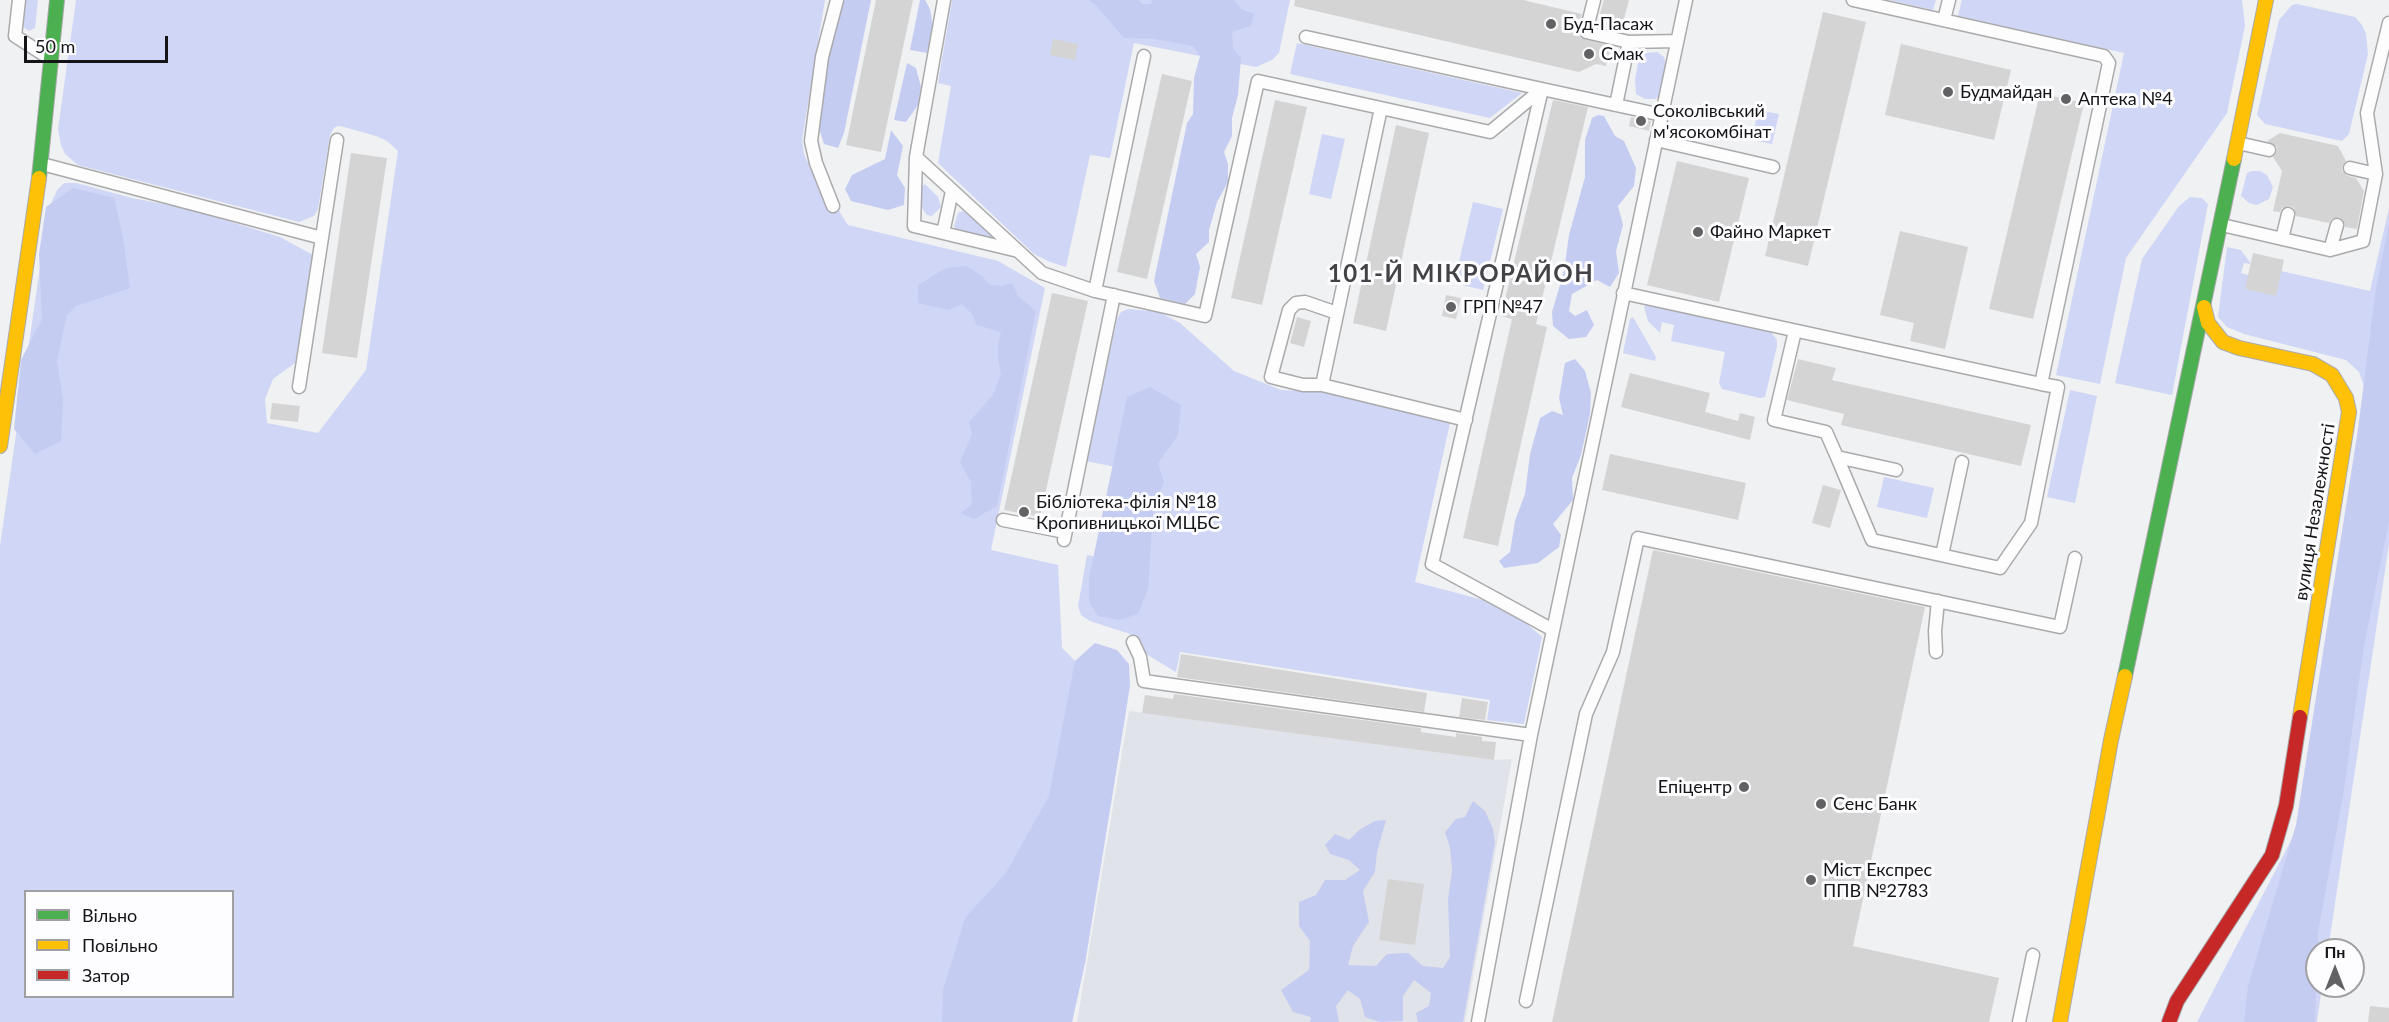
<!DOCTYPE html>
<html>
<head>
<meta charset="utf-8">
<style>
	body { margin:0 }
	#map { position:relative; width:2389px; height:1022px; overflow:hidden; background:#f0f1f3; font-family:Lato,sans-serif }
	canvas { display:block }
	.legend { position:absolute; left:24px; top:890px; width:210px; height:108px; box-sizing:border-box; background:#fdfdff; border:2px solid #a0a0a2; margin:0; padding:8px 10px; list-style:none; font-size:18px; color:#151517 }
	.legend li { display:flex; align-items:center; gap:12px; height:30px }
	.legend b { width:30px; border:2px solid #a0a0a2 }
	.north { position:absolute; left:2305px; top:938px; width:60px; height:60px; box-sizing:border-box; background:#fdfdff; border:2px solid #a0a0a2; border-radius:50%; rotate:0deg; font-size:16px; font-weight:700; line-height:24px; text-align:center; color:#151517 }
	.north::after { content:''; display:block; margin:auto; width:21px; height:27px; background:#626264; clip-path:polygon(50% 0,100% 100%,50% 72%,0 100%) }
	.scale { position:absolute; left:24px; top:36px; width:144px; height:27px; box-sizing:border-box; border:3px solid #151517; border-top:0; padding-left:8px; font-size:18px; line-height:21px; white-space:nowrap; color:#151517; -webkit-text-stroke:4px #fdfdff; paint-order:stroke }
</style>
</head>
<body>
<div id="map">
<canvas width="2389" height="1022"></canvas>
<ul class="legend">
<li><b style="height:8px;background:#4caf50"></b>Вільно</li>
<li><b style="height:8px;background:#ffc107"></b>Повільно</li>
<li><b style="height:8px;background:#c62828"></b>Затор</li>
</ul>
<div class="north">Пн</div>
<div class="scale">50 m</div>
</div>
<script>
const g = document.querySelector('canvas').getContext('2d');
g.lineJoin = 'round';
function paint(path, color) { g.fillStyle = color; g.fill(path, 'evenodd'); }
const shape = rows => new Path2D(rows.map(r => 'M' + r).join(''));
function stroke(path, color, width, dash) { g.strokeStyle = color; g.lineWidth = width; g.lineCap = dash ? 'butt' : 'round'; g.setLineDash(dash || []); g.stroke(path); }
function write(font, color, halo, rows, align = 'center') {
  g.font = font + ' Lato,sans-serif'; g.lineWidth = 6; g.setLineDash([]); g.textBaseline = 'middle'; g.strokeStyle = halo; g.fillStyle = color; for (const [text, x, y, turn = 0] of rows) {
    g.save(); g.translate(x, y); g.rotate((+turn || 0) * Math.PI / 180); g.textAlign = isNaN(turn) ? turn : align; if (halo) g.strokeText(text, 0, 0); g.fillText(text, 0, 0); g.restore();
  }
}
const built = shape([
	[1129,711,1494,760,1512,759,1465,1022,1077,1022]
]);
const green = shape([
	[24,0,38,0,35,28,29,31,22,26],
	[76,0,825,0,802,140,804,154,807,161,848,225,998,261,1045,288,991,550,1058,565,1062,648,1126,711,1085,963,1072,1022,0,1022,0,546,48,211,57,190,64,183,76,183,132,198,189,209,280,237,315,256,295,363,273,379,265,399,267,423,318,433,366,370,398,151,387,141,376,136,344,127,338,126,334,128,330,135,318,209,314,216,299,222,78,165,65,154,61,145,58,129],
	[26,892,232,892,232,996,26,996],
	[952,0,1290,0,1279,53,1272,60,1256,67,1134,43,1110,158,1090,155,1066,267,1050,262,1034,254,938,163,951,86,938,83],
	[1889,0,1936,0,1933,10],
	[1962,0,2242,0,2245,26,2227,113,2126,258,2100,384,2056,375,2124,53,1958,16],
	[2297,4,2355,17,2362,25,2366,34,2368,54,2349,134,2342,141,2265,124,2257,115,2279,20,2292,5],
	[1297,43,1522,93,1490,118,1290,74],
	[1657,52,1664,57,1666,66,1662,91,1656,99,1645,99,1636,94,1635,80,1638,62,1646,53],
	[1758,110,1779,114,1772,144,1752,140],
	[1322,134,1345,139,1331,199,1309,194],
	[2252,171,2260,171,2267,175,2273,187,2269,199,2257,205,2249,203,2241,196,2247,173],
	[925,184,938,197,941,207,932,216,927,215,923,210,919,194,921,187],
	[2190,197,2202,198,2208,204,2172,395,2115,383,2142,259,2179,206],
	[1473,202,1503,209,1483,290,1454,283],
	[2389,208,2389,544,2328,950,2317,950,2317,986,2322,986,2317,1022,2197,1022,2299,825,2365,389,2359,372,2346,360,2244,334,2227,327,2218,317,2227,247,2241,250,2251,264,2244,263,2241,273,2248,275,2281,271,2370,291],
	[963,211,973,218,1000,243,958,232,954,226,958,213],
	[1646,305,1771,332,1777,340,1777,346,1765,397,1760,398,1722,389,1719,383,1725,352,1671,341,1674,325,1662,322,1660,333,1648,321,1644,307],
	[1128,309,1159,312,1180,323,1234,371,1281,390,1323,392,1450,423,1415,582,1483,600,1526,623,1542,637,1524,724,1487,720,1490,700,1180,652,1176,672,1146,654,1130,634,1090,621,1081,615,1078,606,1087,555,1097,557,1116,467,1086,461,1117,319,1121,312],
	[1633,317,1656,357,1655,361,1623,353,1630,319],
	[2070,390,2097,396,2075,503,2047,497],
	[1884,477,1934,488,1927,518,1877,507]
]);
const forest = shape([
	[845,0,871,0,844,133,838,148,824,144,817,122,839,7],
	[920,0,925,0,930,9,933,27,927,53,910,50],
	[1089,0,1139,0,1142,4,1151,4,1152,0,1234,0,1241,9,1254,14,1251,26,1232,32,1233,48,1241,58,1238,95,1232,118,1232,136,1224,152,1228,164,1228,182,1217,202,1209,230,1209,242,1196,254,1200,267,1195,294,1185,304,1160,298,1154,281,1187,123,1193,114,1194,78,1200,56,1193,46,1155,39,1124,38,1096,5],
	[907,63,916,68,921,87,918,105,906,122,894,120],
	[1598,115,1604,116,1615,136,1624,141,1636,168,1634,186,1618,206,1623,225,1616,251,1619,273,1610,287,1597,280,1572,294,1569,311,1575,316,1587,310,1594,325,1586,337,1569,339,1553,326,1552,312,1564,271,1569,235,1585,177,1585,140,1592,118],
	[891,130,903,146,897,175,905,188,904,205,888,210,851,201,845,189,852,175,885,159],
	[73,188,114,198,123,238,130,288,76,306,67,315,57,361,63,400,61,441,35,454,14,429,21,360,42,319,39,254,46,207],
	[2389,223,2389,521,2364,646,2343,796,2318,932,2315,1022,2244,1022,2248,986,2296,825,2358,429,2376,288],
	[966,266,982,276,990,285,1002,286,1012,283,1018,296,1036,311,997,506,974,519,961,513,972,504,971,482,960,462,972,435,969,422,993,395,1001,374,998,359,998,344,1001,332,977,325,972,314,962,304,948,310,918,303,918,285,946,268],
	[1575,359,1585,371,1591,393,1590,414,1581,455,1572,478,1573,500,1553,524,1561,535,1559,547,1538,563,1504,568,1499,561,1510,552,1515,521,1525,494,1530,454,1540,418,1552,411,1563,415,1559,398,1565,363],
	[1150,387,1181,405,1178,435,1158,463,1164,482,1153,512,1148,589,1138,614,1119,620,1098,616,1089,601,1089,578,1127,397],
	[1095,643,1117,650,1129,664,1130,686,1085,963,1072,1022,942,1022,943,990,965,918,1006,873,1049,796,1075,661],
	[1473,801,1485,811,1493,829,1495,843,1463,1022,1418,1022,1416,1013,1429,1006,1431,993,1414,980,1403,996,1403,1021,1380,1022,1365,1017,1360,999,1348,990,1336,1006,1339,1022,1310,1022,1311,1017,1293,1012,1281,990,1309,970,1310,941,1299,926,1299,902,1316,895,1325,880,1345,880,1360,870,1349,860,1330,854,1325,845,1335,834,1349,840,1359,830,1375,821,1386,820,1377,852,1375,872,1363,891,1369,922,1353,946,1348,965,1376,966,1387,954,1408,953,1423,966,1443,968,1450,957,1448,900,1452,870,1450,848,1445,832,1456,819,1465,817]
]);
const building = shape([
	[876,0,913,0,881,152,846,145],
	[1295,0,1523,0,1582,14,1578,31,1580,38,1611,46,1606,66,1596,64,1579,72,1294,6],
	[1604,0,1629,0,1622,26,1616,25,1615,30,1596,26],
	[1823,12,1866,22,1808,266,1765,256],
	[1053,39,1078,44,1075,60,1050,55],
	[1901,44,2011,70,1994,140,1885,115],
	[1162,74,1192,81,1147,279,1117,272],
	[2040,93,2084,103,2033,319,1989,309],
	[1275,100,1307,107,1262,305,1231,298],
	[1553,100,1588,107,1536,324,1547,327,1498,546,1463,538,1512,319,1501,316],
	[1631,117,1651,121,1649,131,1629,126],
	[1396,125,1429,133,1386,331,1353,323],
	[2280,133,2338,146,2346,161,2342,166,2342,171,2348,176,2356,178,2364,191,2357,229,2345,227,2343,220,2339,217,2332,219,2329,223,2296,216,2294,208,2289,206,2282,208,2280,212,2273,211,2282,171,2273,157,2277,152,2277,147,2267,141],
	[351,153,387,158,357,358,322,353],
	[1677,161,1749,178,1719,302,1647,285],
	[1900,231,1968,247,1945,349,1910,341,1914,323,1880,315],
	[2253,253,2284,260,2276,296,2245,289],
	[1052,293,1088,301,1040,517,1004,510],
	[1446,295,1461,298,1456,319,1442,316],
	[1297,317,1311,321,1304,347,1290,343],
	[1798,359,1836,368,1832,380,2031,425,2021,466,1841,425,1844,414,1787,400],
	[1630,373,1710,393,1705,412,1738,421,1740,413,1755,417,1750,440,1621,407],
	[272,403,300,406,298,422,270,419],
	[1610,454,1746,483,1738,520,1602,490],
	[1823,485,1841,490,1830,528,1812,523],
	[1653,550,1925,607,1853,946,1999,978,1989,1022,1552,1022],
	[1181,654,1427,693,1424,712,1177,677],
	[1174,694,1421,728,1421,732,1456,737,1456,733,1482,737,1482,741,1496,742,1494,760,1142,713,1145,695,1173,699],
	[1462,698,1488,702,1485,720,1459,717],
	[1388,879,1424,884,1415,945,1379,940],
	[2370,1006,2389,1008,2389,1022,2368,1022]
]);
const lane = shape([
	[19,0,15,36,49,58],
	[944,0,916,157,1042,273,1095,291],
	[1594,0,1586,32,1629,42,1677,41],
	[1944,20,1949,0],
	[1306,37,1542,89],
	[1144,56,1095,291,1205,316,1258,81,1490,132,1542,89],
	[1616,105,1629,42],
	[1656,140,1773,167],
	[2238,143,2269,150],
	[916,157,914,226,1014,250],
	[42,164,322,238],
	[2350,168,2376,174],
	[833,206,816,163,811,141,822,57,837,0],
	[2222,225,2330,250,2363,241,2376,174,2367,113,2389,23],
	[943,233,952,191],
	[2282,239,2288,214],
	[2330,250,2337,225],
	[1623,293,2041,384,2109,63,2104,56,1853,0],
	[1337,313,1305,302,1296,303,1289,310,1271,377,1303,385,1322,385,1466,420],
	[1795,331,1774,420,1826,432,1837,457,1896,470],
	[1322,385,1381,108],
	[299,387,337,140],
	[1837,457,1872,540,2000,568,2031,523,2058,387,2041,384],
	[1003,520,1065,532],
	[1064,540,1114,295],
	[1942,555,1962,462],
	[1553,630,1432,564,1542,89,1662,115],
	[1133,642,1140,657,1144,681,1531,735],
	[1936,652,1935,631,1938,601],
	[1526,1001,1586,714,1613,652,1638,538,2060,627,2075,558],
	[1478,1022,1531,735,1686,0],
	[2019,1022,2033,955]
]);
const fast = shape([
	[39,178,57,0],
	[2125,676,2234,159]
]);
const slow = shape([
	[2234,159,2266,0],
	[2204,307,2208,323,2223,342,2239,348,2313,364,2332,375,2346,398,2349,412,2300,717],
	[0,446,39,178],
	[2060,1022,2111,740,2125,676]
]);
const jam = shape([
	[2169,1022,2177,1001,2272,855,2286,806,2300,717]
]);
const markers = [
	[1551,24,6,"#626264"],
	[1589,54,6,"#626264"],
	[1948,92,6,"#626264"],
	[2066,99,6,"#626264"],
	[1641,121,6,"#626264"],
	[1698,232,6,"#626264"],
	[1451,307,6,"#626264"],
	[1024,512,6,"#626264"],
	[1744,787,6,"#626264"],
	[1821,804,6,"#626264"],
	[1811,880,6,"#626264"]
];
const poiNames = [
	["Буд-Пасаж",1563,24],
	["Смак",1601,54],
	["Будмайдан",1960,92],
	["Аптека №4",2078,99],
	["Соколівський",1653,111],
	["м'ясокомбінат",1653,132],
	["Файно Маркет",1710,232],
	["ГРП №47",1463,307],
	["Бібліотека-філія №18",1036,502],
	["Кропивницької МЦБС",1036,523],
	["Епіцентр",1732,787,"right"],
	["Сенс Банк",1833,804],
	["Міст Експрес",1823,870],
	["ППВ №2783",1823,891]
];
const streetNames = [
	["вулиця Незалежності",2315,512,-81]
];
const districtNames = [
	["101-Й МІКРОРАЙОН",1461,274]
];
paint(built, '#e1e3ea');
paint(green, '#d0d6f5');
paint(forest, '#c5ccf1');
paint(building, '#d4d4d4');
stroke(lane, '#aaaaac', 15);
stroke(fast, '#aaaaac', 16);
stroke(slow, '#aaaaac', 16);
stroke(jam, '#aaaaac', 16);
stroke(lane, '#fdfdfd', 12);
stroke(fast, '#4caf50', 14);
stroke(slow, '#ffc107', 14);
stroke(jam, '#c62828', 14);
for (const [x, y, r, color] of markers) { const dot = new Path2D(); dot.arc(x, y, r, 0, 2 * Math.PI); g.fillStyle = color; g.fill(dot); stroke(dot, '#fdfdff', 2); }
write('18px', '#151517', '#fdfdff', poiNames, 'left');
write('18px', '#151517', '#fdfdff', streetNames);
g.letterSpacing = '1.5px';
write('bold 24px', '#434347', '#fdfdff', districtNames);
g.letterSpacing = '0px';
</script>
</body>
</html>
